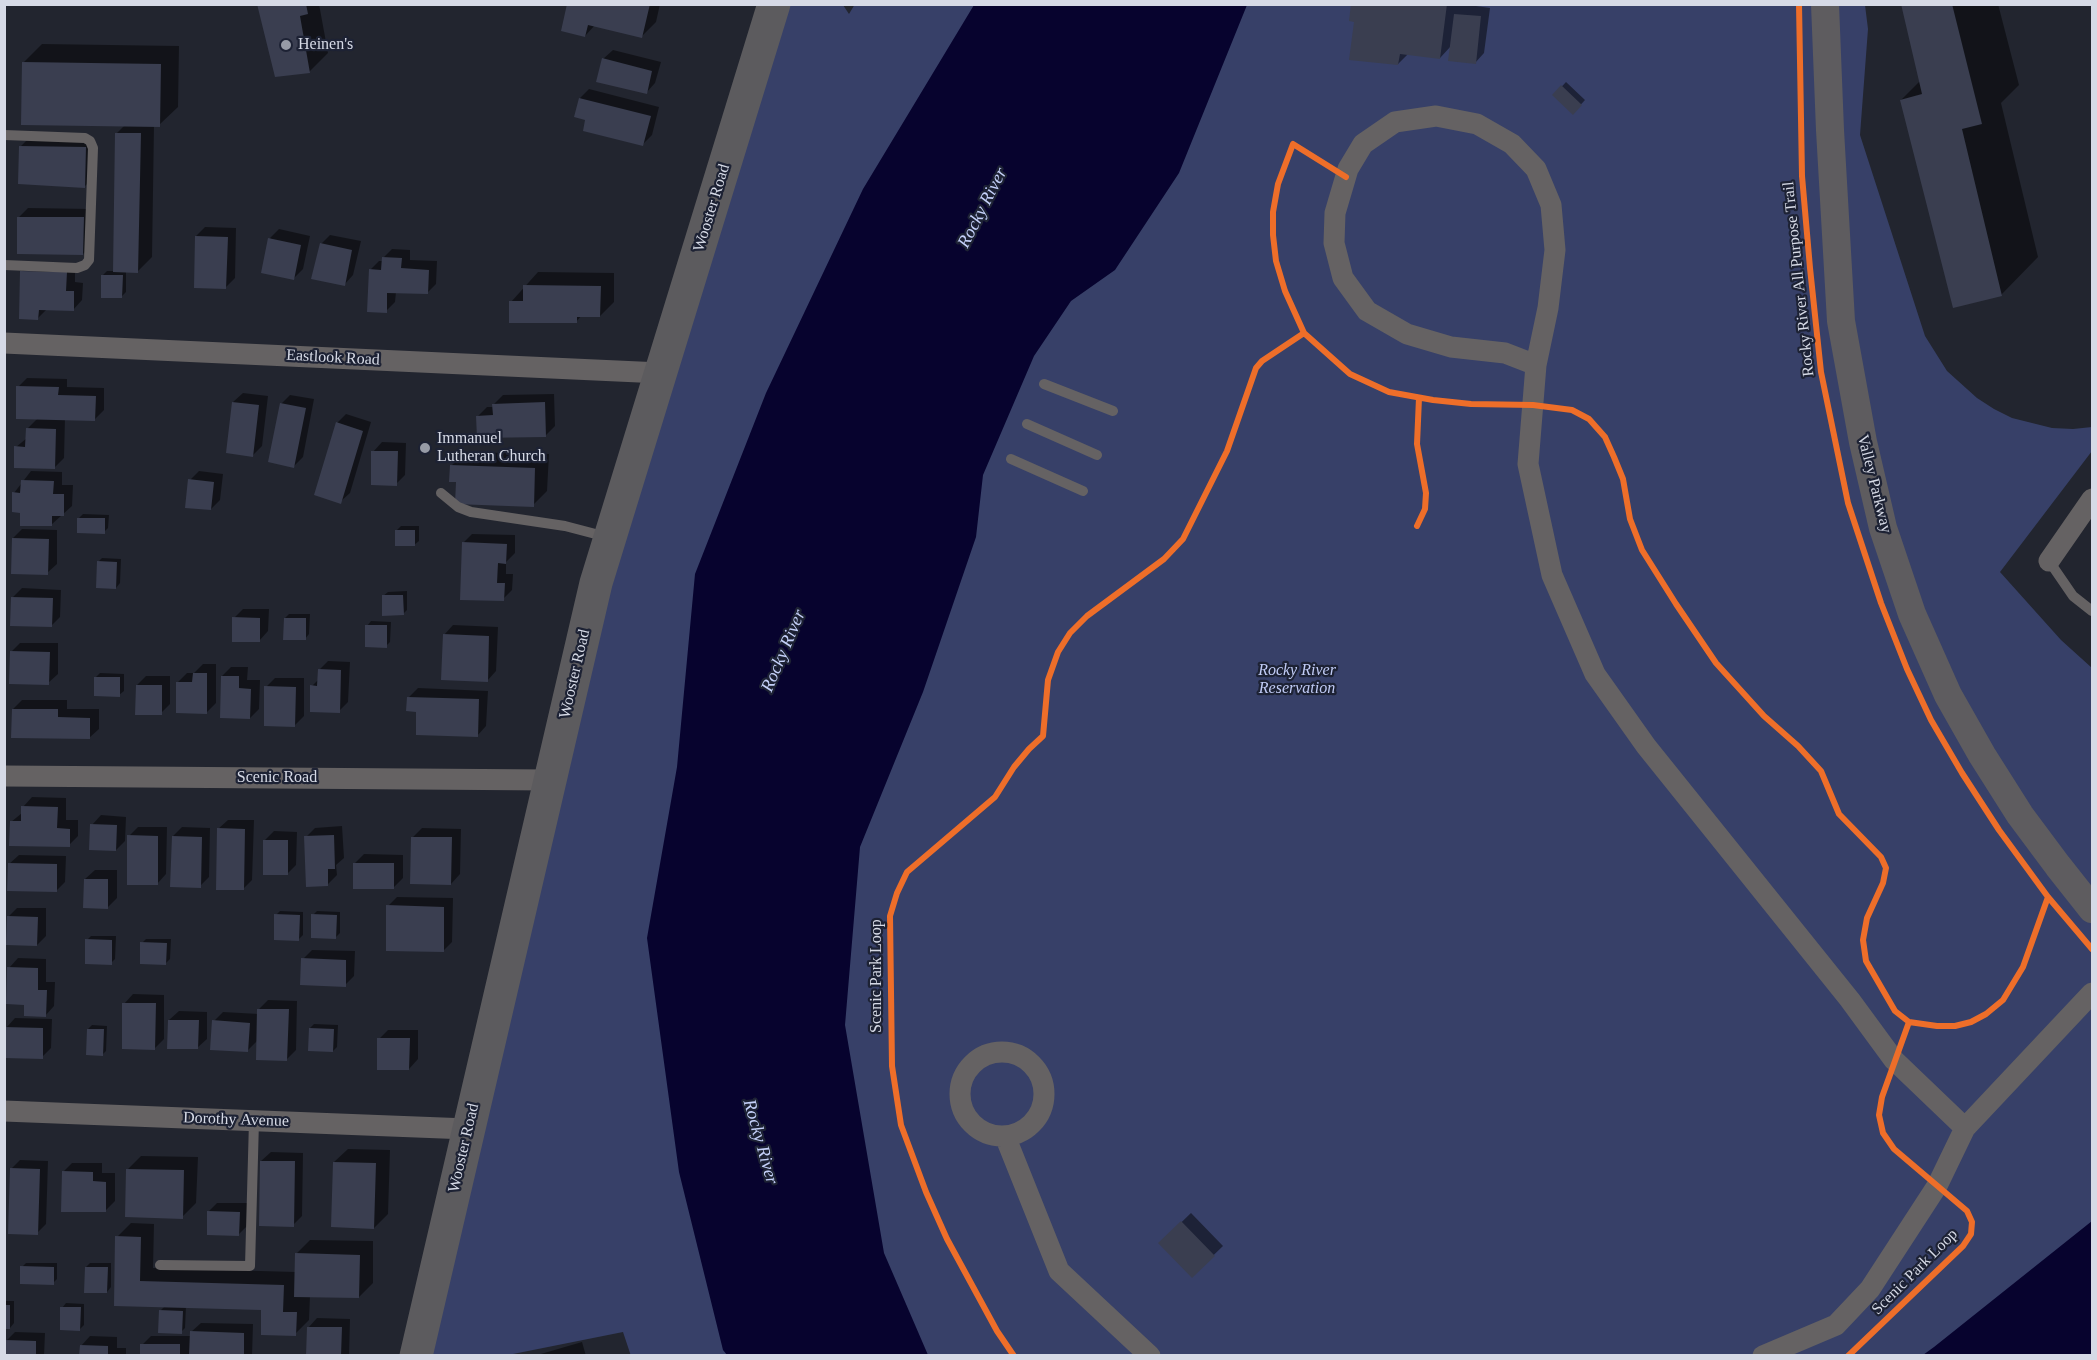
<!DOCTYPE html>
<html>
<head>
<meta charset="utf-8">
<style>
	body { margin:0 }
	#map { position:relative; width:2097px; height:1360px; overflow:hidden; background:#22252f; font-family:Georgia,serif }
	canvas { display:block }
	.frame { position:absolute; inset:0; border:6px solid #d6dae6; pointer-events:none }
</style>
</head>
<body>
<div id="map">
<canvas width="2097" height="1360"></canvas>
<div class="frame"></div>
</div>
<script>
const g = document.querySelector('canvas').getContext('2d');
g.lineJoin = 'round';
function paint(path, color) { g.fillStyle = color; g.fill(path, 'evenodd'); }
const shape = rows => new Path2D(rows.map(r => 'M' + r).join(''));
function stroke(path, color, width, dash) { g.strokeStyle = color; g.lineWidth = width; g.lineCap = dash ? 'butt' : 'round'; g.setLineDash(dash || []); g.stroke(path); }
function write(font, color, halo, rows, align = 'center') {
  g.font = font + ' Georgia,serif'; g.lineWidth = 4.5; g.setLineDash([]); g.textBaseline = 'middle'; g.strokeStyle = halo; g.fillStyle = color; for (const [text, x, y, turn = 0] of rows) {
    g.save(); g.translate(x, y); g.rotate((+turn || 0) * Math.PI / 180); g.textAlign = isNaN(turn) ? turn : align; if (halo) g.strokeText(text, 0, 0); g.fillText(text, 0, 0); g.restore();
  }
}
const green = shape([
	[855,4,1865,5,1868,29,1860,135,1925,336,1947,371,1977,398,1994,409,2012,418,2052,428,2073,429,2092,427,2092,451,2000,572,2061,640,2092,668,2092,1355,631,1356,623,1332,508,1355,430,1356,584,612,777,5,843,5,849,14]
]);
const water = shape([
	[974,5,1247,5,1179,173,1115,270,1071,301,1034,356,983,475,976,537,923,692,860,847,845,1025,884,1253,928,1355,727,1355,723,1350,679,1172,647,938,677,767,695,574,766,393,863,189],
	[2092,1221,2092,1355,1923,1355,1934,1347]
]);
const shadow = shape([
	[258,4,319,4,328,53,309,72],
	[569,4,660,4,656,22,642,36,595,25,585,36],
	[1353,4,1462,4,1490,8,1484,53,1475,63,1451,46,1440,58,1408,54,1398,64,1355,20],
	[1902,4,1998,4,2019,85,2001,103,2038,257,2001,295,1901,100,1920,81],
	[42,44,179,46,178,107,159,125,154,125,152,257,138,271,126,271,126,292,121,297,103,275,107,271,114,271,117,133,125,125,24,62],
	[613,50,661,62,655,83,646,93,603,59],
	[1566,82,1585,100,1573,113,1554,95],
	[589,89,659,107,652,135,643,144,587,118,580,98],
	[30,137,95,139,94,177,85,186,21,146],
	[28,208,92,209,92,245,83,254,19,217],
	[205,227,236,228,235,278,226,287,196,236],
	[279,229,310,236,303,269,294,278,270,238],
	[330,235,361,241,353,275,344,285,321,244],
	[392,249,410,250,410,260,437,261,436,284,427,293,396,292,395,302,386,311,370,270,379,261,383,261,383,258],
	[31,262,75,263,75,282,83,283,82,300,73,310,47,309,38,318,22,271],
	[538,272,614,273,614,302,600,316,582,315,576,322,511,302],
	[27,378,67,379,67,387,104,388,104,410,95,419,65,418,64,458,55,467,16,447,27,438,27,429,38,418,18,387],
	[243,393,268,396,262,446,253,455,233,402],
	[554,394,555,426,546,435,478,416,487,407,494,407,494,404,503,395],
	[290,395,314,399,303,457,294,466,281,404],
	[346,414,371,422,350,493,340,502,337,423],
	[382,442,406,443,405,475,396,484,373,452],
	[465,452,549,454,547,491,533,505,458,480,451,466],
	[31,471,62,472,62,485,73,485,72,506,51,525,22,511,14,493],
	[199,471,223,474,220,500,211,509,190,480],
	[83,514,109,515,108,528,104,532,79,518],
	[401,526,419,526,419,541,414,545,397,530],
	[22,529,57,530,57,564,47,573,13,538],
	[472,534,515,535,515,553,506,562,506,574,513,574,512,590,503,599,463,543],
	[102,558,121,559,120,583,116,588,98,562],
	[22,588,61,590,60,617,51,626,12,598],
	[407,591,407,610,403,614,383,596,388,592],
	[243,609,269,609,268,631,259,641,234,618],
	[289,614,310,614,309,634,305,639,285,618],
	[371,621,391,622,390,642,386,646,367,626],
	[453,625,498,627,496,671,487,681,444,635],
	[20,643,58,643,58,674,48,683,11,652],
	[328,661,350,662,348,702,339,711,312,686,319,679,319,670],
	[203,664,216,664,216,703,207,712,178,682,187,673,194,673],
	[231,667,248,667,247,680,260,680,259,709,250,718,222,676],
	[100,673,124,674,124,691,119,695,96,677],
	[146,676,170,676,170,704,161,713,137,685],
	[275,678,304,678,304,716,295,725,266,687],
	[418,688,488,691,486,726,477,736,418,710,409,697],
	[22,700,67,700,67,709,99,709,99,729,89,738,13,709],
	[32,797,66,798,66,820,78,820,78,836,69,845,11,822,22,813,23,807],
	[101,815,126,817,125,841,116,850,92,825],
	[228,820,254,820,252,880,243,889,218,829],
	[342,826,344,858,336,865,337,875,328,884,306,837,315,828],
	[138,827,167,827,166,874,157,884,129,836],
	[182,827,210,828,209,877,200,886,173,836],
	[422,828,461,829,460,874,451,884,412,838],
	[274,831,297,832,296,865,287,874,265,840],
	[364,854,403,855,403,878,394,887,355,863],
	[19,855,66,856,65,882,56,891,9,864],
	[95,870,117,870,117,898,108,907,85,879],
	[397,897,453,898,452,942,443,951,388,906],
	[17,908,46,908,46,936,37,945,8,917],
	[280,911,303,912,303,935,299,939,276,915],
	[317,911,340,912,340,933,336,937,313,915],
	[91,936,116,936,115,959,111,963,87,940],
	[146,939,171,939,170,959,166,963,142,943],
	[312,950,355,951,354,976,345,985,303,959],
	[18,958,46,959,46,982,55,982,54,1006,45,1016,9,968],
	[133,994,164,995,164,1039,155,1048,124,1004],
	[268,1000,297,1001,296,1050,287,1059,258,1040,247,1051,214,1021,223,1012,259,1014,259,1009],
	[179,1011,207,1012,207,1039,197,1048,169,1020],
	[15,1018,52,1019,51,1048,42,1057,6,1028],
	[314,1024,338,1025,337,1047,333,1051,310,1028],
	[92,1025,107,1026,106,1051,102,1055,88,1029],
	[388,1030,418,1030,418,1059,409,1069,379,1039],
	[348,1149,390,1150,388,1214,374,1228,334,1162],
	[271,1152,303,1153,302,1216,293,1225,261,1161],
	[141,1156,198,1157,196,1203,182,1217,127,1170],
	[20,1160,48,1161,46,1224,37,1233,11,1169],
	[72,1163,102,1163,102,1173,115,1173,115,1201,105,1211,63,1172],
	[217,1203,248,1203,248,1225,239,1234,208,1212],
	[1191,1213,1223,1246,1192,1276,1160,1243],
	[131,1223,154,1224,153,1268,296,1272,296,1254,310,1240,373,1241,373,1283,359,1297,310,1296,309,1320,295,1334,263,1308,186,1306,185,1328,181,1332,160,1311,165,1306,115,1305,117,1237],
	[26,1263,57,1263,57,1279,53,1283,22,1267],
	[90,1263,111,1263,111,1287,107,1292,86,1267],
	[4,1301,14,1301,14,1323,10,1328,4,1328],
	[66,1303,84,1304,84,1325,80,1329,62,1308],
	[317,1318,350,1319,349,1356,308,1356,308,1328],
	[201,1323,253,1324,252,1356,142,1356,142,1345,151,1336,191,1336,191,1332],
	[15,1332,45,1333,44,1356,6,1356,6,1341],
	[90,1336,117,1337,117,1348,126,1348,126,1356,81,1356,81,1346],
	[582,1342,586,1356,534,1356]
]);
const building = shape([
	[257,4,306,4,308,14,300,16,310,73,275,77],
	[567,4,650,4,642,38,588,25,585,37,561,31],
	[1351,4,1447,4,1440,59,1400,54,1398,65,1349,60,1354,22,1349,21],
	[1901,4,1952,4,1982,124,1962,129,2002,296,1953,308,1900,100,1922,94],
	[1454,14,1481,16,1476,64,1448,61],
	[602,58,652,71,647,94,596,82],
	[22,62,161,64,160,127,21,125],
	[1561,85,1582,105,1573,115,1552,95],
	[579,98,651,116,643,146,583,131,585,120,574,117],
	[115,133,141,133,138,273,113,272],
	[19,146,86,147,85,188,18,184],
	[17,217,84,217,83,255,17,254],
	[195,236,228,237,226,289,194,288],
	[268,238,301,245,294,280,261,273],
	[320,243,352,250,345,286,311,279],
	[382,257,402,258,401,268,429,270,428,294,387,293,387,313,367,312,369,269,381,270],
	[20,271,67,272,66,291,74,291,74,311,39,310,38,320,19,319],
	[101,275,123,275,122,298,101,298],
	[523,285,601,286,600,317,577,317,577,323,509,323,509,301,523,301],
	[16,386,59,387,58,395,96,396,95,421,16,419],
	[232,402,259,405,253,457,226,453],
	[545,402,546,437,477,438,476,416,493,415,492,404],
	[280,403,306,408,294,468,268,462],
	[336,422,363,431,341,504,314,495],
	[26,428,56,429,55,469,14,468,14,446,25,447],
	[371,451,398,451,397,486,371,485],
	[450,465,535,468,534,507,455,504,456,482,449,482],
	[188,479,214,482,211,510,185,508],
	[21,480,54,481,53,494,64,494,64,516,52,516,52,526,20,526,20,513,12,512,12,492,20,493],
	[77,518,105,518,105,534,77,533],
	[395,530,415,530,415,546,395,546],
	[12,538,49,539,48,575,11,574],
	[462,542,507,544,506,564,498,563,497,583,505,583,504,601,460,600],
	[97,561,117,562,116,589,96,588],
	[382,595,403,595,404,615,382,616],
	[11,597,53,598,52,627,10,626],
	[232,617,260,618,260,642,232,642],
	[284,618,306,618,306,640,283,640],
	[365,625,387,625,387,648,365,647],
	[443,634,489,636,488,682,441,680],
	[10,651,50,652,49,685,9,684],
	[318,669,341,670,340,713,310,712,310,685,317,686],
	[193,673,207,673,207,714,176,713,176,682,192,682],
	[221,676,239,676,239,688,251,689,250,719,220,718],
	[94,677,120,677,120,697,94,696],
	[136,685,162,685,162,715,135,715],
	[264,686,296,687,295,727,264,726],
	[407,697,479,699,478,737,416,735,416,712,406,711],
	[12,709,58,709,58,717,90,718,90,739,11,738],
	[21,806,58,807,57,828,70,829,70,847,9,846,10,821,21,821],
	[90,824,117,825,116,851,89,850],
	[217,828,245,829,244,890,216,890],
	[127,835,158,836,158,885,127,885],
	[334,835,335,869,328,869,328,886,306,887,304,836],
	[172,836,202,837,201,888,170,887],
	[411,837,452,837,451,885,410,884],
	[263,840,288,840,288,875,263,875],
	[8,863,57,864,57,892,7,891],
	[353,863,394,863,394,889,353,889],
	[84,879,108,879,108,909,83,908],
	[386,905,444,907,444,952,386,951],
	[274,914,300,915,299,941,274,940],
	[311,914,337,915,336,939,311,938],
	[7,916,38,917,37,946,6,945],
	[85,939,112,940,112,965,85,964],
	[140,942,167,943,166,965,140,964],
	[301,958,346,960,346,987,300,985],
	[7,967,38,968,38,990,47,990,46,1017,24,1016,24,1005,6,1004],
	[122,1003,156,1003,155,1050,122,1049],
	[257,1009,289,1009,287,1061,256,1060],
	[168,1020,199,1020,198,1049,167,1049],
	[212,1020,250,1023,248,1052,210,1050],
	[4,1027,43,1028,43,1059,4,1058],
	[309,1028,334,1029,333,1052,308,1051],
	[87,1029,104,1029,103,1056,86,1055],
	[377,1038,410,1038,409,1070,377,1070],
	[260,1161,295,1161,294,1227,259,1226],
	[333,1162,376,1163,374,1229,331,1227],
	[10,1168,40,1169,38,1235,8,1234],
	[126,1169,184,1170,183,1219,125,1217],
	[62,1171,93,1172,93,1181,106,1182,106,1212,61,1212],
	[207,1211,240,1212,239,1236,207,1235],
	[1181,1221,1215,1256,1192,1278,1158,1243],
	[115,1236,141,1237,140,1281,284,1285,283,1312,297,1312,296,1336,261,1335,261,1310,114,1306],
	[295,1253,360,1255,359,1298,294,1297],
	[20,1266,54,1267,54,1285,20,1284],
	[85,1267,108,1267,107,1293,84,1293],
	[4,1305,10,1305,10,1329,4,1329],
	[60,1307,81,1307,80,1331,60,1330],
	[159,1310,183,1311,182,1334,158,1333],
	[307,1327,342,1327,341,1356,306,1356],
	[190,1331,244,1333,244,1356,189,1356],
	[5,1340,36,1341,36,1356,4,1356],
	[140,1344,180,1344,180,1356,140,1356],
	[80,1345,108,1346,108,1356,79,1356]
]);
const lane = shape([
	[4,135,85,138,90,141,93,148,89,260,85,265,77,268,4,265],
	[1044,384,1113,411],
	[1027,424,1097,455],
	[1011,459,1083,491],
	[441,493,458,507,471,512,565,526,607,537],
	[2049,561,2073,596,2092,611],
	[160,1265,250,1266,254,1121]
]);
const street = shape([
	[4,343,661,373],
	[1536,365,1505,353,1451,347,1407,334,1367,311,1343,278,1334,243,1335,213,1348,169,1363,144,1395,122,1436,116,1477,124,1512,144,1536,169,1551,205,1555,250,1548,308,1536,365,1528,464,1552,575,1595,674,1646,746,1850,1000,1894,1060,1965,1128,2092,993],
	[2049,561,2092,499],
	[4,776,550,780],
	'960 1094a42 42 0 1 1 84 0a42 42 0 1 1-84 0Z',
	[4,1111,468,1129],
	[1005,1136,1059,1271,1150,1356],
	[1763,1356,1836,1325,1870,1289,1937,1186,1965,1128]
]);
const secondary = shape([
	[1825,4,1830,130,1841,321,1863,442,1883,528,1912,614,1948,695,1982,755,2020,815,2058,866,2092,909]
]);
const primary = shape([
	[416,1356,596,583,774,4]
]);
const cycleway = shape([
	[1799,4,1802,176,1810,268,1821,372,1848,503,1881,603,1907,669,1931,720,1962,773,1999,830,2048,897,2092,949],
	[1346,177,1293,144,1278,184,1273,212,1273,235,1276,261,1285,291,1304,333,1350,374,1389,392,1433,400,1471,404,1533,405,1572,410,1589,419,1605,437,1614,457,1623,479,1630,519,1642,550,1676,604,1716,663,1764,716,1798,746,1821,771,1839,814,1881,857,1886,868,1883,883,1867,918,1863,940,1866,961,1895,1011,1909,1022,1937,1026,1955,1026,1971,1022,1986,1014,2003,1000,2023,967,2048,897],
	[1417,526,1425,509,1426,493,1417,444,1419,398],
	[1014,1356,997,1331,947,1239,926,1192,901,1125,892,1066,890,916,897,893,907,872,995,797,1014,767,1029,749,1043,736,1048,680,1058,652,1070,633,1087,616,1164,559,1183,539,1227,451,1256,368,1262,361,1304,333],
	[1848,1356,1963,1246,1971,1234,1972,1222,1967,1211,1894,1149,1883,1133,1879,1115,1882,1097,1909,1022]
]);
const markers = [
	[286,45,6,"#979ba6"],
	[425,448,6,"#979ba6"]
];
const poiNames = [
	["Heinen's",298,45],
	["Immanuel",437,439],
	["Lutheran Church",437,457]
];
const streetNames = [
	["Wooster Road",712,208,-73],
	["Rocky River All Purpose Trail",1799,279,-96],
	["Eastlook Road",333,358,3],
	["Valley Parkway",1874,484,76],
	["Wooster Road",575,674,-77],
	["Scenic Road",277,778],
	["Scenic Park Loop",877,976,-90],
	["Dorothy Avenue",236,1120,2],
	["Wooster Road",464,1148,-77],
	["Scenic Park Loop",1915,1272,-45]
];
const parkNames = [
	["Rocky River",1297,671],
	["Reservation",1297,689]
];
const waterNames = [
	["Rocky River",983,208,-63],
	["Rocky River",784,651,-67],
	["Rocky River",760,1142,74]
];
paint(green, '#374068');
paint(water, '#07032e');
paint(shadow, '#0007');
paint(building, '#3a3e50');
stroke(lane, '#656263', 10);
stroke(street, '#656263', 21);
stroke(secondary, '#5e5c5f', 28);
stroke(primary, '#5c5b5e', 33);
stroke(cycleway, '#ee6e29', 6);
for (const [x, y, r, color] of markers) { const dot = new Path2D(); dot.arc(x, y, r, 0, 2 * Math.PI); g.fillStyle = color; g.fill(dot); stroke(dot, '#1d2234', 2); }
write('16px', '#d6dae6', '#1d2234', poiNames, 'left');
write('16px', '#d6dae6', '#1d2234', streetNames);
write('italic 16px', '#c0cbf5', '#1d2234', parkNames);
write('italic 18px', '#c4d0f9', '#1d2234', waterNames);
</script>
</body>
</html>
